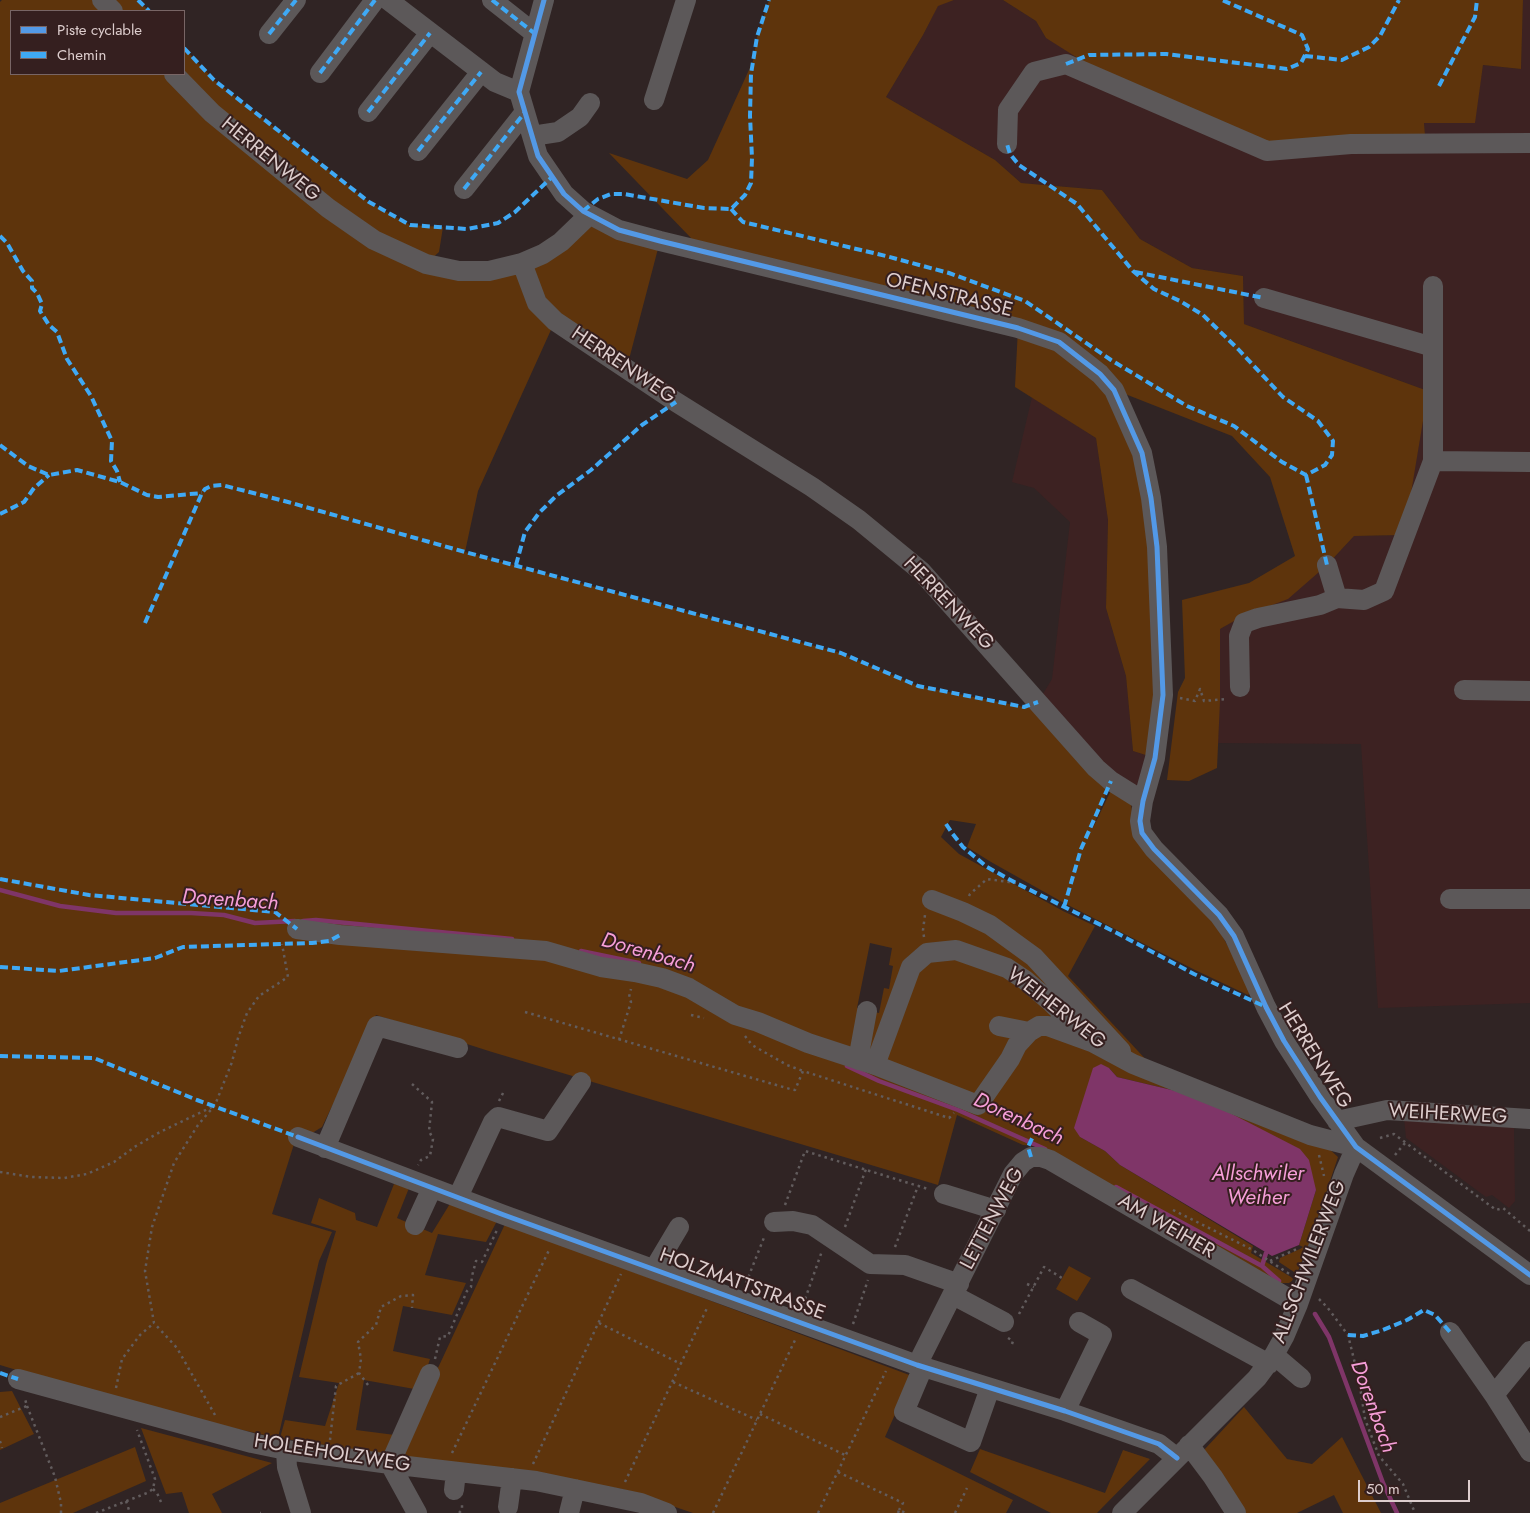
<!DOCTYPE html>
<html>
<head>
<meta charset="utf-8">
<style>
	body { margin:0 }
	#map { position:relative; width:1530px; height:1513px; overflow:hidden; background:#302424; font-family:Jost,sans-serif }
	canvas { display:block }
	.legend { position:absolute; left:10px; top:10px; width:175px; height:65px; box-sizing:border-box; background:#351f1f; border:1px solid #786565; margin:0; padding:6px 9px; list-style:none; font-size:15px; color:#ddcdcd }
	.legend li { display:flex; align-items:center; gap:10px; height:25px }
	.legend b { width:25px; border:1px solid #786565 }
	.scale { position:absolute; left:1358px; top:1480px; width:112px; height:22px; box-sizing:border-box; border:2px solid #ddcdcd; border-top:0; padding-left:6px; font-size:15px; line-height:18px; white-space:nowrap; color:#ddcdcd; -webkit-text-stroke:4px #351f1f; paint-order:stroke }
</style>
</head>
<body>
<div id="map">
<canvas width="1530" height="1513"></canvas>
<ul class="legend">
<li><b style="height:6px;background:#5399e6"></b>Piste cyclable</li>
<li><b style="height:6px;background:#3fa9f5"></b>Chemin</li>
</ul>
<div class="scale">50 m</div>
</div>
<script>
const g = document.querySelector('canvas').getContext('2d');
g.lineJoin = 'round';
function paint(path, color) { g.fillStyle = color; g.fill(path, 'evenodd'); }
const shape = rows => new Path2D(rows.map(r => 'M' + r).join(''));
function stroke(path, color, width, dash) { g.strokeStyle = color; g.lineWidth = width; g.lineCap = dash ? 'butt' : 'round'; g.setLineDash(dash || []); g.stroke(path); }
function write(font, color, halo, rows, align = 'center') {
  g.font = font + ' Jost,sans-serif'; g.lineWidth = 4; g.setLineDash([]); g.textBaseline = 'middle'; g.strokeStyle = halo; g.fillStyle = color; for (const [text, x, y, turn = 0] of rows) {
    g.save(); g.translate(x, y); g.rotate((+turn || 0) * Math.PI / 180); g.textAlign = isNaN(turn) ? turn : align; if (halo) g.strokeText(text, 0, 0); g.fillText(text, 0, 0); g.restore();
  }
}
const built = shape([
	[954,0,1003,0,1036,21,1046,38,1425,135,1424,123,1474,123,1483,65,1521,69,1523,0,1530,0,1530,1003,1378,1008,1361,744,1218,743,1220,629,1327,565,1354,536,1403,535,1428,391,1244,324,1243,276,1192,268,1140,239,1102,190,1021,183,995,160,886,97,923,35,938,5],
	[1032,397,1096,438,1108,520,1106,608,1126,676,1133,751,1155,758,1143,801,1038,702,1052,679,1070,522,1034,488,1012,482],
	[1404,1118,1516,1124,1514,1129,1515,1201,1509,1208,1492,1195,1486,1197,1406,1138]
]);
const green = shape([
	[2,0,138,0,149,11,11,11,11,74,184,74,184,48,214,80,369,202,410,225,443,227,439,252,427,263,522,263,589,215,660,241,627,367,555,321,478,491,465,552,841,653,918,686,1024,707,1038,702,1111,781,1092,830,1113,786,1131,804,1134,826,1211,915,1252,991,1248,995,1195,970,1064,903,991,862,967,847,976,824,950,820,941,837,959,854,1063,911,1095,926,1068,976,1151,1065,1326,1146,1338,1157,1310,1241,1298,1271,1294,1272,1279,1262,1280,1258,1300,1249,1303,1247,1299,1245,1316,1190,1197,1096,1117,1077,1109,1068,1080,1137,1105,1151,1120,1165,1253,1246,1251,1253,1291,1277,1293,1279,1292,1281,1289,1283,1280,1283,1035,1146,1023,1145,957,1115,938,1185,492,1052,376,1015,322,1127,294,1144,272,1214,332,1232,319,1261,278,1438,229,1427,53,1381,0,1365,0,2],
	[870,943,892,948,889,965,893,966,889,989,884,988,879,1013,857,1008],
	[769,0,954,0,938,6,923,35,886,97,995,160,1021,183,1102,190,1140,239,1192,268,1243,276,1244,324,1428,391,1404,535,1354,536,1327,565,1288,599,1243,616,1220,629,1220,701,1217,768,1189,781,1167,780,1178,692,1185,678,1182,600,1249,583,1295,556,1270,477,1232,436,1115,390,1151,498,1155,758,1133,751,1126,676,1106,608,1108,520,1096,438,1015,387,1018,328,688,247,691,238,609,153,687,179,708,160,753,61,757,37],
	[1003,0,1523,0,1521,69,1483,65,1475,123,1424,123,1425,135,1262,142,1084,62,1046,38,1036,21],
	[394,1184,409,1188,397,1218,432,1233,451,1202,497,1221,486,1242,438,1234,425,1275,466,1283,452,1315,403,1306,393,1351,430,1359,420,1390,364,1380,356,1430,395,1435,390,1455,280,1438,285,1420,325,1426,339,1383,299,1377,326,1264,336,1231,311,1223,319,1198,355,1213,356,1220,377,1227],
	[505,1224,912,1376,885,1437,1013,1500,1006,1513,693,1513,622,1489,397,1456],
	[1069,1266,1091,1278,1077,1301,1056,1289],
	[12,1391,34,1434,0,1450,0,1392],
	[1244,1407,1287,1459,1312,1464,1342,1437,1381,1513,1343,1513,1334,1495,1297,1513,1244,1513,1204,1450],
	[141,1428,272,1463,212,1494,222,1513,189,1513,182,1492,166,1494],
	[135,1447,146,1481,73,1513,0,1513,0,1503],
	[980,1449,1105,1493,1123,1450,1150,1459,1097,1513,1051,1513,970,1472]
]);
const water = shape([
	[1101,1064,1109,1068,1117,1077,1197,1096,1300,1149,1309,1160,1316,1190,1299,1245,1272,1256,1120,1165,1105,1151,1080,1137,1074,1128,1093,1068]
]);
const stream = shape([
	[0,890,60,906,116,913,191,913,224,915,255,923,295,921],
	[303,921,316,920,512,939],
	[581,951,639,963],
	[847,1066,879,1081,958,1110,1045,1149],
	[1116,1187,1262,1266,1279,1281],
	[1262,1266,1266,1253],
	[1315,1314,1329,1337,1383,1483,1397,1513]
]);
const path = shape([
	[1180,698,1195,701,1200,689,1204,701,1227,699],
	[969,896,970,894,987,879,1016,883],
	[924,937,923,930,925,915],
	[525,1012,790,1089,795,1090,803,1071,949,1118,954,1113],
	[691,1015,704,1018],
	[745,1036,752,1045,787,1065,803,1071],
	[619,1040,631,1002,629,997,631,989],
	[412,1084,432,1102,429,1131,433,1139,430,1156,421,1160,418,1165],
	[499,1101,504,1091],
	[993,1112,1058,1143],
	[1380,1138,1394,1134,1496,1210,1503,1208,1530,1231],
	[1319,1155,1324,1176],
	[1395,1155,1405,1143],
	[0,1172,32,1177,64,1178,87,1174,114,1162,136,1146,160,1132,214,1106],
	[785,1205,805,1151,928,1189],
	[1173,1210,1251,1249,1291,1275],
	[845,1227,866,1169],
	[895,1247,918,1186],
	[1270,1261,1299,1248],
	[746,1283,765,1235],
	[1027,1284,1034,1287],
	[1319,1299,1327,1307,1348,1335,1359,1380,1365,1419,1379,1456,1403,1484,1415,1513],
	[803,1305,822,1251],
	[1019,1314,1044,1267,1062,1278],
	[599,1323,681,1364],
	[853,1324,868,1280],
	[1008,1338,1013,1341,1012,1344],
	[435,1359,440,1337,448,1336,467,1291,471,1287,472,1276,476,1261,482,1262,497,1230],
	[673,1382,757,1420],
	[368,1385,359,1373,361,1359,358,1342,376,1325,381,1307,401,1296,413,1295,412,1308],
	[116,1388,122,1359,140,1335,154,1323],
	[27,1406,55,1477,61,1503,61,1513],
	[760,1414,845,1455],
	[215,1415,177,1348,154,1323,145,1271,152,1227,174,1163,198,1125,215,1105,232,1062,238,1038,247,1013,259,996,288,977,282,944],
	[0,1417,27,1406,25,1399],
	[330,1440,336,1386,359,1373],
	[0,1441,2,1448],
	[452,1453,550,1248],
	[533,1464,621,1274],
	[838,1472,903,1503,899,1510],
	[625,1482,708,1306],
	[153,1489,157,1493,161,1502],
	[126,1501,130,1513],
	[96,1513,147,1493,153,1489,155,1479,137,1430],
	[260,1513,261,1513],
	[459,1513,462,1510,462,1504],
	[713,1513,796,1338],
	[818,1513,886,1371],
	[898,1513,899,1510,906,1513],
	[955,1513,967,1488]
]);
const minor = shape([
	[102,0,113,11],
	[388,0,495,82,519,92],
	[492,0,534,33],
	[544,0,519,92,538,156,564,194,583,211,619,230,660,241,1018,328,1059,342,1100,374,1114,390,1142,453,1151,498,1157,547,1163,695,1155,758,1143,801,1140,821,1142,833,1154,849,1219,915,1234,936,1266,1007,1284,1041,1320,1097,1356,1147,1530,1275],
	[269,34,296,0],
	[320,73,375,0],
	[174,74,212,113,328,208,374,240,426,264,459,271,489,271,522,263,543,254,561,242,589,215],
	[654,100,686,0],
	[368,112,430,33],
	[532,136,558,132,580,117,590,103],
	[1007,144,1008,110,1034,72,1066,64,1267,151,1351,144,1530,143],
	[418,151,481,72],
	[464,189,525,112],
	[522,263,537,303,555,321,676,402,812,487,859,520,921,571,1096,768,1111,781,1143,801],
	[1264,298,1433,347],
	[1433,461,1433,286],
	[1327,565,1337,598,1364,600,1384,591,1433,461,1530,462],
	[1240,687,1239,636,1244,623,1258,618,1320,605,1337,598],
	[1464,690,1530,691],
	[1450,899,1530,899],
	[932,900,963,912,990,925,1034,957,1121,1051],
	[297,929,340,935,546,951,601,967,635,972,662,978,689,988,735,1015,758,1022,808,1043,875,1065,978,1105,1010,1059,1017,1045,1029,1032,1039,1026,1048,1026,1092,1042],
	[999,1026,1029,1032],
	[858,1060,867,1011],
	[875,1065,911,967,927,953,956,950,1007,968,1025,980,1052,1003,1092,1042,1133,1064,1310,1135,1356,1147],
	[1337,1121,1387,1110,1530,1119],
	[298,1137,504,1215,917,1365,1065,1411,1159,1444,1177,1458],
	[325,1148,377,1026,458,1048],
	[944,1194,996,1210],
	[458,1197,493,1122,498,1117,548,1131,581,1082],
	[774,1222,793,1221,812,1225,870,1264,905,1265,959,1284],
	[415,1225,432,1188],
	[654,1269,679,1227],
	[1131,1289,1269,1364],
	[953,1295,1004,1322],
	[1450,1332,1494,1395,1530,1452],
	[1274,1355,1301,1378],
	[917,1365,1013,1174,1023,1162,1031,1157,1041,1157,1050,1160,1298,1304],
	[923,1367,904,1412,971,1442,990,1388],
	[18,1379,252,1443,286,1450,390,1464,536,1481,641,1503,667,1513],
	[1494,1395,1530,1351],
	[1065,1411,1102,1335,1079,1322],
	[1189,1445,1213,1477,1236,1513],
	[286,1450,287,1467,301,1513],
	[454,1490,456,1472],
	[508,1507,512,1478],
	[417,1513,390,1464,430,1374],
	[569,1513,575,1489],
	[1122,1513,1257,1378,1274,1355,1284,1337,1298,1304,1344,1174,1356,1147]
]);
const quiet = shape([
	[138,0,149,11],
	[492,0,534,33],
	[269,34,296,0],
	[184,48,214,80,369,202,410,225,467,229,498,223,515,212,552,177],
	[1305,56,1342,60,1369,47,1380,36,1399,0],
	[1066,64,1089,55,1166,54,1287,69,1301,63,1308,49,1302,35,1222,0],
	[320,73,375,0],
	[1439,86,1475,17,1477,0],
	[368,112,430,33],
	[418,151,481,72],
	[464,189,525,112],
	[731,209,743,222,886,256,949,273,1025,301,1111,360,1187,406,1234,426,1282,462,1306,475,1325,465,1332,455,1333,441,1318,421,1283,397,1238,349,1203,315,1180,301,1154,289,1133,271,1077,204,1019,165,1010,154,1007,144],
	[583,211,598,199,611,194,624,194,704,208,731,209,745,195,751,183,752,158,750,116,751,74,757,37,769,0],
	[0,236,7,243,23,271,32,281,32,288,37,293,42,304,40,311,49,325,57,332,67,359,91,396,112,441,111,461,117,471,120,482],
	[1135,272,1264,298],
	[0,445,28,466,49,475,77,470,120,482,147,495,158,497,202,493],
	[1306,475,1327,565],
	[0,514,24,502,34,488,49,475],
	[516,565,525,532,539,513,556,496,591,470,642,425,676,402],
	[145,623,202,493,205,489,211,486,222,485,288,502,465,552,841,653,918,686,1024,707,1038,702],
	[946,824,952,833,963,847,987,867,1016,883,1113,931,1194,974,1266,1007],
	[0,879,89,895,275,912,297,929],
	[1064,907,1081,849,1111,781],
	[0,967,59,971,155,958,183,947,312,943,329,941,340,935],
	[0,1056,94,1058,197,1100,298,1137],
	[1031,1157,1028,1147,1035,1132],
	[1348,1335,1363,1336,1383,1330,1407,1320,1424,1310,1435,1315,1450,1332],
	[0,1373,18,1379]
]);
const cycleway = shape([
	[544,0,519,92,538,156,564,194,583,211,619,230,660,241,1018,328,1059,342,1100,374,1114,390,1142,453,1151,498,1157,547,1163,695,1155,758,1143,801,1140,821,1142,833,1154,849,1219,915,1234,936,1266,1007,1284,1041,1320,1097,1356,1147,1530,1275],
	[298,1137,504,1215,917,1365,1065,1411,1159,1444,1177,1458]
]);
const streetNames = [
	["HERRENWEG",270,160,39],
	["OFENSTRASSE",949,296,14],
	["HERRENWEG",623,366,34],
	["HERRENWEG",948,604,46],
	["WEIHERWEG",1056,1009,38],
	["HERRENWEG",1314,1056,58],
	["WEIHERWEG",1448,1115,3],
	["LETTENWEG",993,1219,-62],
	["AM WEIHER",1166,1227,30],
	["ALLSCHWILERWEG",1310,1262,-69],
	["HOLZMATTSTRASSE",742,1285,20],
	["HOLEEHOLZWEG",332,1454,9]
];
const waterNames = [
	["Dorenbach",230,901,4],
	["Dorenbach",648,954,16],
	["Dorenbach",1018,1120,25],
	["Allschwiler",1258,1175],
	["Weiher",1258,1199],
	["Dorenbach",1372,1407,70]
];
paint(built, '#3d2222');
paint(green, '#5e340c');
paint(water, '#7f3568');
stroke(stream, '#7f3568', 4.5);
stroke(path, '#625c5d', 2.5, [2.5, 4]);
stroke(minor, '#5c5859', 20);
stroke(quiet, '#3fa9f5', 4, [8, 4]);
stroke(cycleway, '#5399e6', 5);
write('20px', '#ddcdcd', '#351f1f', streetNames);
write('italic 21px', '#f69ed8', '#351f1f', waterNames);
</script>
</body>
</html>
